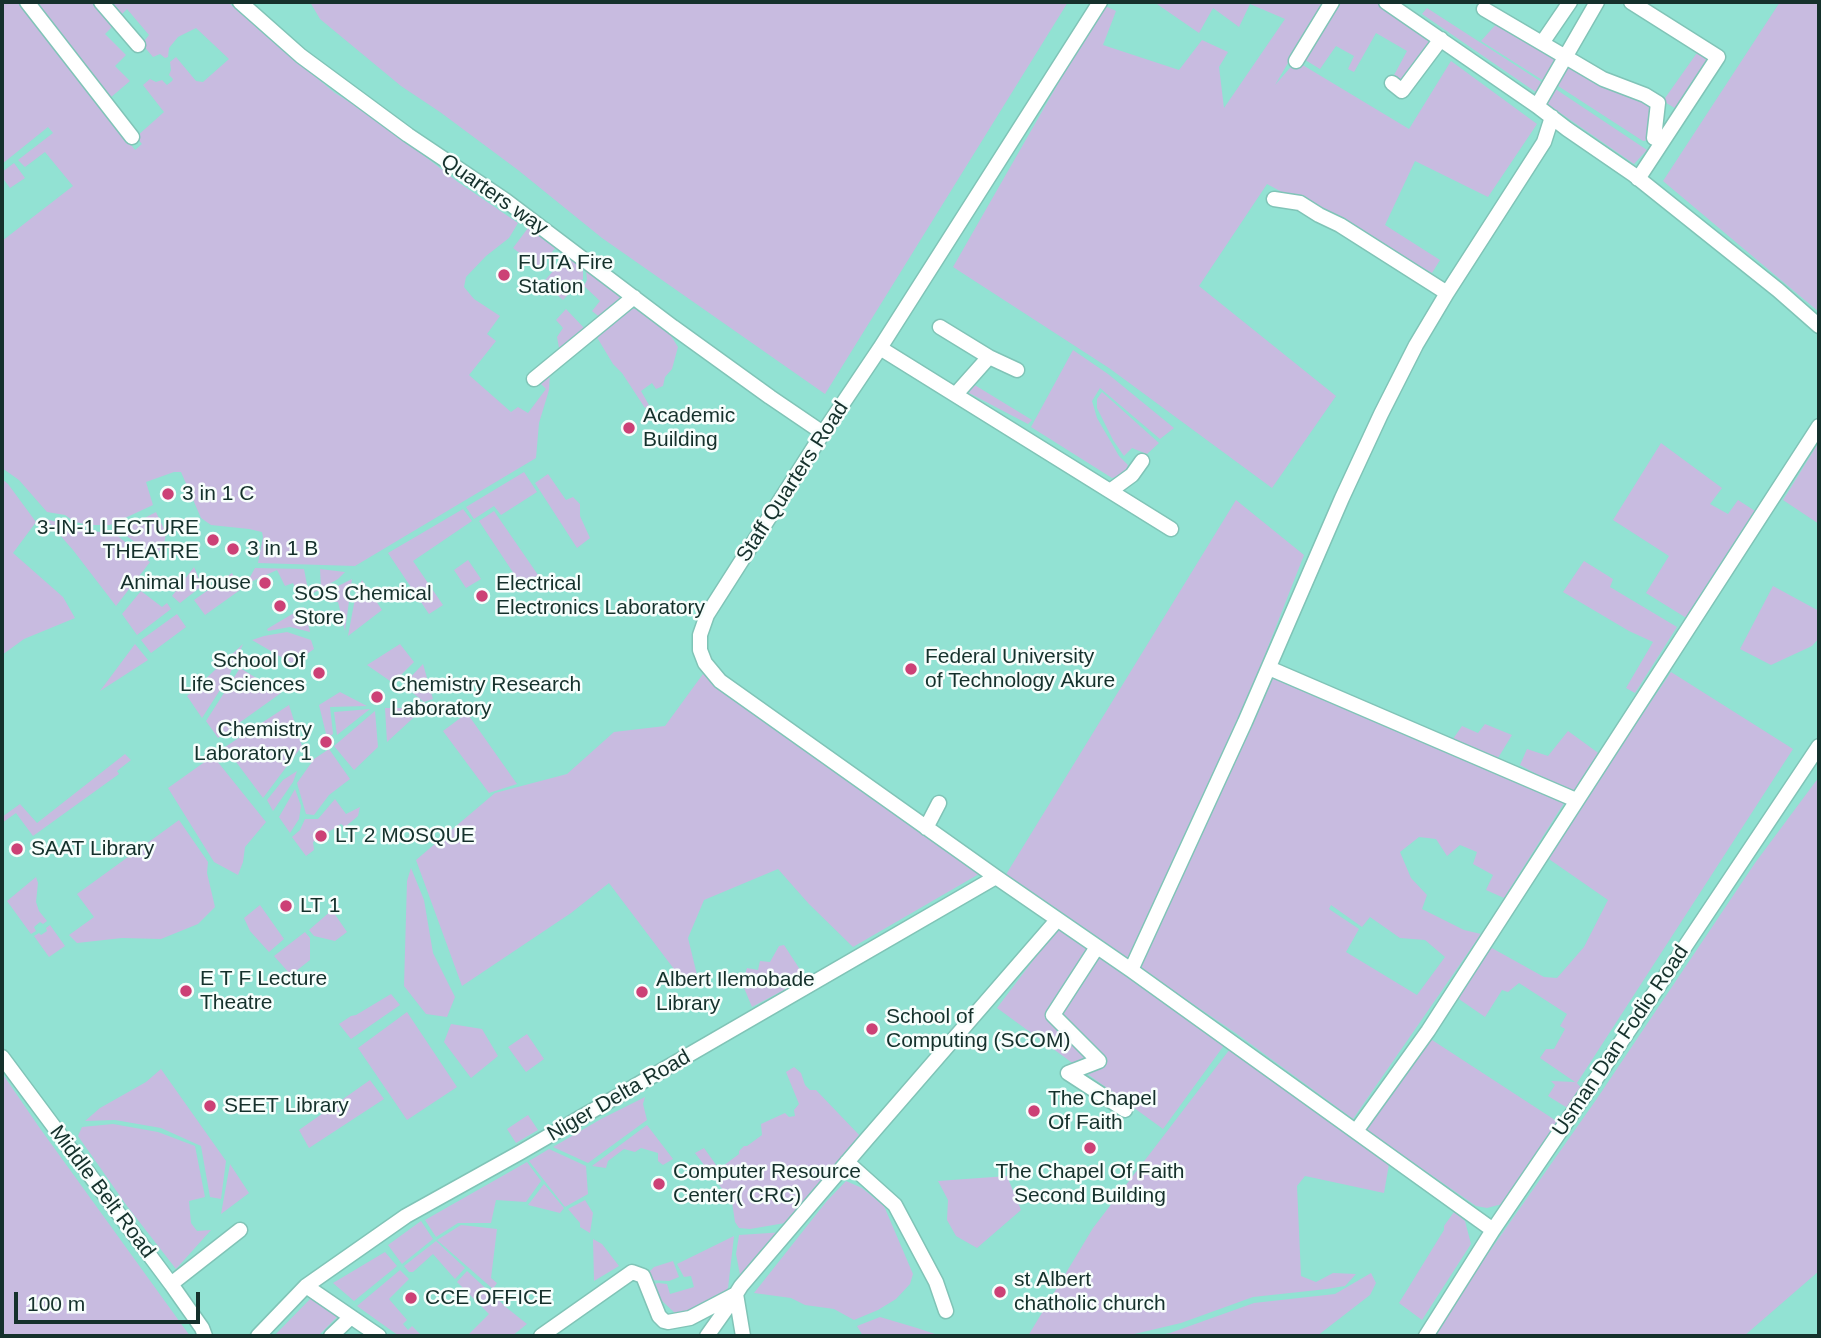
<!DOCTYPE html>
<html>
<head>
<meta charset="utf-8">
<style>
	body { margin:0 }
	#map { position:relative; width:1821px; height:1338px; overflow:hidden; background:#a6ebde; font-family:Arial,sans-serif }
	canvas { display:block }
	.frame { position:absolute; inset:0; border:4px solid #15312c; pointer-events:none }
	.scale { position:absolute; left:14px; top:1292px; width:186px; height:32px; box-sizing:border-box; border:4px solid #15312c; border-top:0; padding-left:9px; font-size:21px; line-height:24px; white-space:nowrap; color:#15312c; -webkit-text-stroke:5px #f7fefc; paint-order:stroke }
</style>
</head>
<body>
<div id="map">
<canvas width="1821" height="1338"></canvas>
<div class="frame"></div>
<div class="scale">100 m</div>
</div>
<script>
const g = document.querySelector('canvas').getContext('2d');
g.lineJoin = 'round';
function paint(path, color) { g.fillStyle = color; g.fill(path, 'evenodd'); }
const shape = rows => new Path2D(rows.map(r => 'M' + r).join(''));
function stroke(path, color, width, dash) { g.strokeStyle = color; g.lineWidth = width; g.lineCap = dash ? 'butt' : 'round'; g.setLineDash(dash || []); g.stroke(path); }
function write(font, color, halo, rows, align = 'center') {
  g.font = font + ' Arial,sans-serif'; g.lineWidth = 5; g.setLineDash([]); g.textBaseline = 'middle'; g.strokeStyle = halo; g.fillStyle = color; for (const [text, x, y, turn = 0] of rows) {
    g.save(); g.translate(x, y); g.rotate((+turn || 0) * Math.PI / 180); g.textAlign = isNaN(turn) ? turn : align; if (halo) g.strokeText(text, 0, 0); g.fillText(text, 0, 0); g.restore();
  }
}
const built = shape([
	[2,2,1819,2,1819,1336,2,1336]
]);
const green = shape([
	[2,2,18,2,54,45,135,150,142,144,136,137,164,112,143,85,150,79,156,82,162,80,167,85,172,81,173,79,169,75,171,70,170,62,176,57,196,81,203,82,229,59,196,28,178,37,169,48,168,57,165,58,160,54,153,57,142,44,149,35,127,9,121,15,109,2,228,2,265,35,335,93,374,117,458,182,518,223,509,238,486,256,466,277,464,287,474,299,500,316,487,334,496,341,469,375,511,412,518,407,528,413,546,389,538,381,550,372,549,390,539,423,536,458,355,566,258,563,263,537,262,532,249,529,211,525,201,518,181,472,174,472,146,482,153,505,110,525,89,525,75,522,65,515,47,512,19,480,2,468,2,241,73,186,45,152,25,167,18,160,53,133,48,127,2,164],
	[34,2,96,2,115,24,105,34,126,55,115,66,130,81,110,98],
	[310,2,1068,2,825,394,602,238,518,170,440,112,401,86,320,19],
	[1154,2,1324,2,1275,85,1296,61,1409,129,1451,61,1537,124,1488,197,1415,161,1385,225,1440,260,1432,273,1267,184,1199,286,1336,396,1272,488,1109,368,953,267,1103,5,1116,11,1103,45,1179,70,1202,40,1228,52,1219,67,1224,108,1285,19,1250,4,1239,27,1213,8,1199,33],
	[1337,2,1379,2,1436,41,1402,83,1393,77,1407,51,1376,33,1354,72,1348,69,1354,56,1336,46,1320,69,1302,58],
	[1780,2,1819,2,1819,312,1663,181],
	[1427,8,1546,85,1540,95,1422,14],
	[1499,21,1562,58,1547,83,1481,41],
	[1699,50,1711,60,1678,110,1663,101],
	[1567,61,1655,105,1649,140,1643,141,1555,84],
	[1554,88,1647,150,1634,164,1543,101],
	[14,163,25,178,10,188,2,177,2,172],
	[528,228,555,248,540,269,513,248],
	[567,255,583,268,583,279,563,300,554,292,551,295,540,286],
	[586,270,621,296,602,319,592,311,600,301,584,286,587,280],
	[626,308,636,309,668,331,678,347,672,369,665,377,663,386,656,389,652,383,641,391,649,405,645,408,622,373,613,364,595,334],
	[566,309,585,329,560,353,557,337,563,328,556,320],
	[1073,350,1108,374,1174,428,1160,439,1100,388,1092,401,1097,418,1119,456,1128,465,1126,474,1112,478,1031,427],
	[973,384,1032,420,1028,424,969,393],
	[1102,392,1159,443,1147,454,1132,448,1124,456,1113,440,1097,408,1097,399],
	[1819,442,1819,524,1783,500],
	[1661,443,1722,488,1710,504,1728,514,1738,500,1755,511,1688,619,1646,593,1669,556,1613,520],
	[524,472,537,492,501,515,494,506,474,519,466,507],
	[548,474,566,500,573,497,580,504,580,516,590,538,577,548,535,483],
	[2,479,8,484,36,522,13,553,63,597,75,618,24,639,2,655],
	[1236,500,1304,555,1203,813,1132,968,1002,881],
	[463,509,472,521,413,561,443,605,429,614,388,553],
	[494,511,538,575,522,586,479,521],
	[156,512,166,533,164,545,155,557,120,531],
	[46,519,89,531,114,533,150,562,116,606,73,550],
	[468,560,481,579,466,588,454,570],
	[1584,561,1613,579,1610,587,1677,627,1635,693,1626,688,1653,642,1629,631,1563,592],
	[194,567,202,586,180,603,172,596],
	[255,568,304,569,308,590,321,588,320,569,345,572,338,579,301,600,293,583,285,586,277,570,246,584],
	[232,573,240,590,205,615,194,600],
	[352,579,345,631,338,602,332,602,328,591],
	[362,580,382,610,348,636,356,593],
	[1773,586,1819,611,1819,638,1812,646,1771,665,1740,649],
	[141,591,162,607,167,603,171,609,137,635,122,614],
	[304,607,310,632,290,627,268,631,267,629],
	[177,614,186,627,151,653,141,640],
	[287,632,311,640,314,649,293,664,252,640,264,636],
	[135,644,148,660,100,691],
	[243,644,229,676,202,718,187,696],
	[400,644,414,662,393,683,367,665],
	[423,664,433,699,424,702,403,685],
	[240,668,281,693,218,738,206,721],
	[1671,672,1793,749,1577,1083,1583,1090,1569,1109,1548,1096,1555,1085,1551,1081,1575,1082,1540,1058,1546,1049,1554,1049,1565,1029,1560,1026,1567,1014,1519,983,1508,992,1502,990,1485,1017,1456,997,1490,947,1544,977,1557,978,1584,947,1608,900,1546,857],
	[703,674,979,874,853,947,809,904,778,869,704,900,688,938,698,979,686,985,609,883,571,913,462,986,416,860,495,793,567,774,614,732,665,726],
	[1272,678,1445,749,1564,803,1504,898,1486,890,1493,875,1473,864,1477,852,1460,845,1447,856,1436,839,1419,837,1400,852,1411,878,1427,895,1422,909,1464,930,1481,934,1353,1119,1237,1034,1140,968],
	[1331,905,1362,927,1370,917,1400,938,1425,940,1445,957,1417,995,1346,952,1359,929,1329,909],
	[340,692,367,706,330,707,333,734,327,738,319,705],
	[289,705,302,746,263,798,225,747],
	[385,708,424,708,387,742],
	[370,709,337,735,334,712],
	[375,711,378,747,354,770,334,746],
	[467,713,517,784,489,793,443,731],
	[1485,724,1512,735,1498,758,1453,739,1462,726,1478,733],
	[1568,731,1601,755,1574,795,1520,765,1527,749,1548,756],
	[329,749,350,779,329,795,314,815,306,814,297,783,314,759],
	[125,754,131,760,117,771,119,774,33,836,16,813,2,823,2,817,20,804,37,823],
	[213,756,266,822,245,847,243,862,238,875,214,862,168,788],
	[297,771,293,782,273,811,267,800,283,780],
	[1819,777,1819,1271,1744,1336,1430,1336,1596,1100,1755,863],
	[295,789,301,806,299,819,290,833,279,817],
	[335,799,346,814,360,807,358,816,345,827,341,824,313,842,314,850,306,856,292,837,300,830,305,819,318,819],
	[179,820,208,862,207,873,215,907,198,924,161,939,122,938,77,943,69,935,94,917,77,894],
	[411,868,424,900,433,953,455,997,447,1017,426,1014,404,986,407,881],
	[36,877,38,883,36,902,39,911,47,921,43,924,40,922,34,927,36,931,31,934,7,901],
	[260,905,284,939,269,952,250,931,244,918],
	[332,910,347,932,335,941,314,936,309,930],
	[50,925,65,946,49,957,34,936,39,933,41,935,47,931,46,928],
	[1059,926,1225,1044,1163,1129,997,1008],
	[305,932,310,938,310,960,291,975,274,956],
	[784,945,799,968,801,981,752,1007,742,983,747,968,758,970,760,961,770,962,779,946],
	[391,994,400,1005,351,1039,339,1024,351,1016,356,1015],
	[407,1012,457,1087,407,1120,358,1048],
	[451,1024,482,1029,498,1056,471,1078,444,1042],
	[527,1034,544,1059,526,1072,508,1047],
	[1429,1038,1558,1122,1502,1204,1487,1208,1476,1206,1366,1130],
	[1230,1049,1341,1127,1389,1164,1384,1193,1305,1176,1297,1186,1301,1276,1316,1282,1333,1273,1356,1274,1345,1286,1327,1289,1253,1297,1181,1323,1126,1336,1028,1336,1093,1228],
	[794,1067,801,1073,805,1085,810,1090,816,1090,862,1138,791,1222,750,1229,739,1228,735,1222,732,1202,695,1153,704,1148,719,1169,739,1154,739,1151,744,1146,747,1146,762,1135,761,1124,785,1113,789,1117,795,1116,794,1110,799,1104,786,1072],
	[161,1069,226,1161,221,1199,210,1197,201,1146,161,1128,115,1120,85,1121,100,1108,146,1082],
	[2,1073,39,1127,190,1336,2,1336],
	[370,1080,384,1099,309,1148,299,1130],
	[645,1097,643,1104,647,1120,588,1163,553,1147,601,1119],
	[528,1115,538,1130,516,1143,507,1129],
	[113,1124,158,1132,195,1146,205,1197,189,1201,191,1223,197,1231,211,1230,176,1269,127,1206,78,1136,82,1127],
	[647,1125,673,1159,663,1165,658,1161,658,1153,641,1148,635,1152,624,1149,608,1161,606,1168,592,1166],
	[549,1149,586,1166,588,1194,565,1207,529,1161],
	[527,1162,541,1181,526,1202,496,1200,491,1223,458,1223,436,1237,425,1220],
	[230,1164,249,1193,221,1214],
	[1007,1176,1021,1210,977,1248,956,1236,947,1220,948,1200,938,1181],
	[846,1181,862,1188,884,1206,913,1274,910,1284,896,1299,878,1310,854,1320,834,1309,805,1305,791,1298,754,1293,826,1202],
	[544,1184,564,1208,560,1213,528,1205],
	[585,1200,593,1213,590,1233,580,1227,580,1223,568,1209],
	[1454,1212,1465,1221,1471,1244,1422,1320,1399,1303,1444,1230,1444,1226],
	[421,1221,433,1239,402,1264,388,1245],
	[461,1225,497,1229,491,1278,497,1283,493,1289,437,1240],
	[785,1232,742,1285,736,1254,739,1235],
	[734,1236,728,1288,712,1303,677,1315,660,1299,652,1285,658,1283,667,1284,670,1294,694,1287,691,1276,684,1277,677,1264],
	[593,1239,602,1244,619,1266,594,1281],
	[436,1241,465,1268,455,1279,433,1254,413,1272,409,1272,404,1266],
	[385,1252,397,1266,354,1301,333,1283],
	[673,1261,679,1277,669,1281,649,1280,648,1273,654,1267],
	[400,1270,409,1279,389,1299,407,1320,403,1324,408,1330,412,1326,420,1334,418,1336,399,1336,357,1306],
	[467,1271,507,1308,527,1324,512,1336,467,1336,489,1314,457,1282],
	[1371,1273,1376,1283,1370,1295,1317,1336,1155,1336,1170,1333,1254,1303,1335,1294],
	[313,1296,337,1317,318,1336,274,1336],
	[880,1317,917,1328,935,1334,934,1336,863,1336,857,1326]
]);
const minor = shape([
	[27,2,132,137],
	[101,2,138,45],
	[240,2,301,56,408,135,505,200,673,327,770,397,823,433],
	[1100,2,880,348,823,433,707,615,700,635,700,650,705,663,720,681,996,877,1131,970,1493,1230],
	[1386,2,1537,106,1567,129,1634,175,1778,290,1819,326],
	[1631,2,1718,57,1638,179],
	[1484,9,1603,79,1645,95,1658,103,1654,138],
	[1542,43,1570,2],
	[1296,61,1332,2],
	[1392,83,1402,91,1441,39],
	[1537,106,1597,2],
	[1274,199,1300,203,1319,215,1340,225,1447,293],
	[940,327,989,357],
	[880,348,1171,529],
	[534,379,634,297],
	[956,394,989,357,1017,370],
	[1110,491,1132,475,1142,461],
	[1269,668,1576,800],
	[926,828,939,803],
	[1097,947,1053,1015,1099,1061,1068,1073,1125,1110],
	[1131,970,1245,722,1342,498,1381,414,1416,345,1447,293,1544,142,1552,117],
	[2,1057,171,1284,202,1328,205,1336],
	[1356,1131,1428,1031,1819,426],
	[847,1162,895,1205,936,1282,946,1311],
	[171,1284,240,1230],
	[306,1286,379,1336],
	[736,1294,743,1336],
	[258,1336,306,1286,406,1216,521,1152,996,877],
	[331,1336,351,1317],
	[541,1336,632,1272,643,1276,659,1316,664,1321,668,1322,690,1318,736,1294,741,1286,866,1140,1057,920],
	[707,1336,734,1298],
	[1426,1336,1493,1230,1638,1017,1819,746]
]);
const markers = [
	[504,275,7,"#cc4176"],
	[629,428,7,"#cc4176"],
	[168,494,7,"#cc4176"],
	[213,540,7,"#cc4176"],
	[233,549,7,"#cc4176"],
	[265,583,7,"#cc4176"],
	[482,596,7,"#cc4176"],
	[280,606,7,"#cc4176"],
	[911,669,7,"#cc4176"],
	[319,673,7,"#cc4176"],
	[377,697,7,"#cc4176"],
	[326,742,7,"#cc4176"],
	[321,836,7,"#cc4176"],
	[17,849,7,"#cc4176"],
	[286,906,7,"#cc4176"],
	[186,991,7,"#cc4176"],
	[642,992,7,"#cc4176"],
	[872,1029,7,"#cc4176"],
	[210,1106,7,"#cc4176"],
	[1034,1111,7,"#cc4176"],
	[1090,1148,7,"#cc4176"],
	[659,1184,7,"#cc4176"],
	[1000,1292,7,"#cc4176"],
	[411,1298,7,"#cc4176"]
];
const streetNames = [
	["Quarters way",494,195,35],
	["Staff Quarters Road",793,482,-57],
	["Usman Dan Fodio Road",1621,1041,-56],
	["Niger Delta Road",619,1096,-30],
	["Middle Belt Road",102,1192,53]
];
const poiNames = [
	["FUTA Fire",518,263],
	["Station",518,287],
	["Academic",643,416],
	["Building",643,440],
	["3 in 1 C",182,494],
	["3-IN-1 LECTURE",199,528,"right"],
	["THEATRE",199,552,"right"],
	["3 in 1 B",247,549],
	["Animal House",251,583,"right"],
	["Electrical",496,584],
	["Electronics Laboratory",496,608],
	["SOS Chemical",294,594],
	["Store",294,618],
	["Federal University",925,657],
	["of Technology Akure",925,681],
	["School Of",305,661,"right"],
	["Life Sciences",305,685,"right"],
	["Chemistry Research",391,685],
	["Laboratory",391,709],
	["Chemistry",312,730,"right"],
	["Laboratory 1",312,754,"right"],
	["LT 2 MOSQUE",335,836],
	["SAAT Library",31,849],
	["LT 1",300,906],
	["E T F Lecture",200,979],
	["Theatre",200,1003],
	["Albert Ilemobade",656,980],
	["Library",656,1004],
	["School of",886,1017],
	["Computing (SCOM)",886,1041],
	["The Chapel",1048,1099],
	["Of Faith",1048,1123],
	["SEET Library",224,1106],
	["Computer Resource",673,1172],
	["Center( CRC)",673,1196],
	["The Chapel Of Faith",1090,1172,"center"],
	["Second Building",1090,1196,"center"],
	["st Albert",1014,1280],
	["chatholic church",1014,1304],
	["CCE OFFICE",425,1298]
];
paint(built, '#92e2d3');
paint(green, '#c8bbe0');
stroke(minor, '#80c4b7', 17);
stroke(minor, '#fff', 14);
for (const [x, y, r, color] of markers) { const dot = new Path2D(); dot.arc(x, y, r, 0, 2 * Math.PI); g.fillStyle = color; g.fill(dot); stroke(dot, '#f7fefc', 2.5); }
write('21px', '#15312c', '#f7fefc', streetNames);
write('21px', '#15312c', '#f7fefc', poiNames, 'left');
</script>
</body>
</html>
